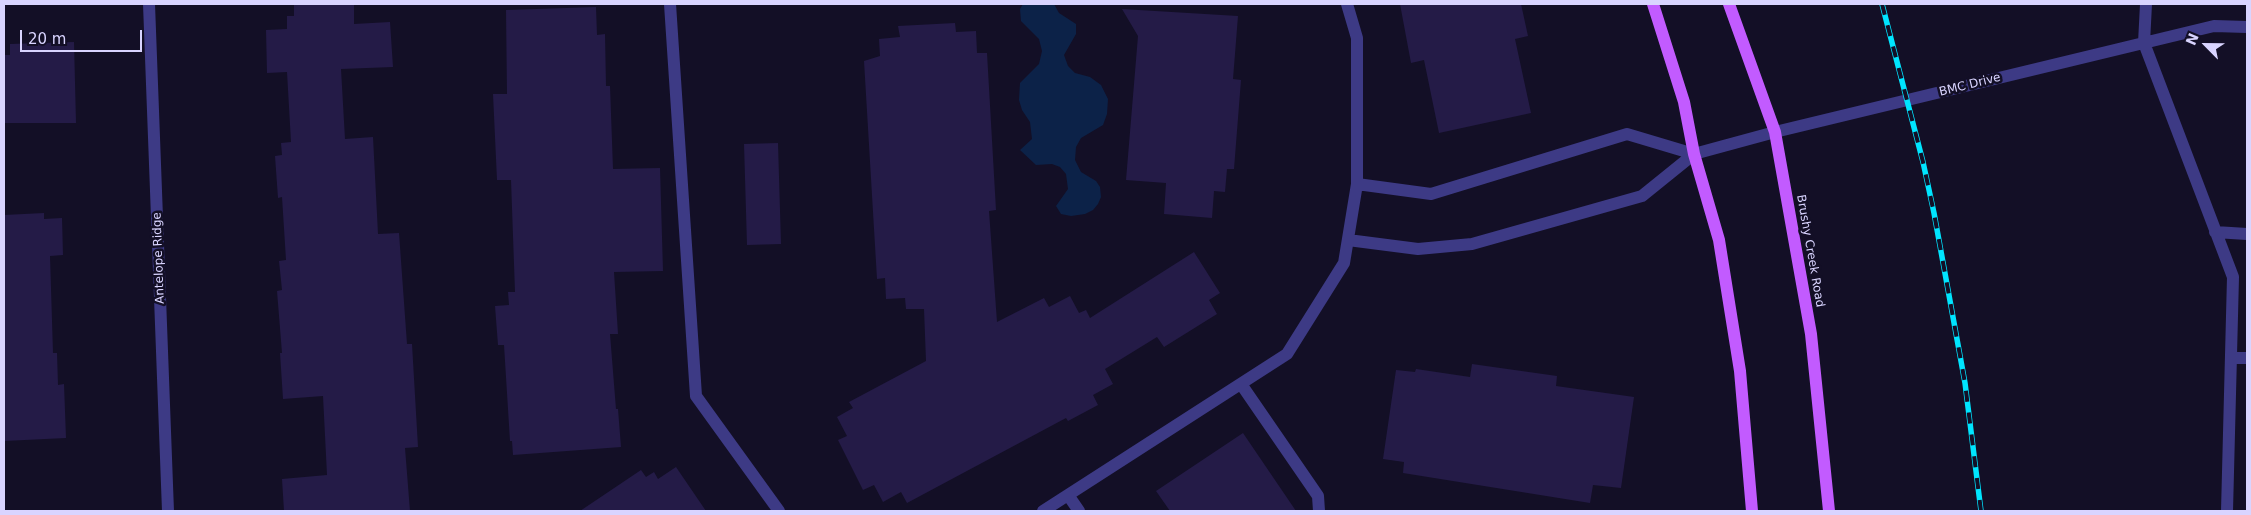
<!DOCTYPE html>
<html>
<head>
<meta charset="utf-8">
<style>
	body { margin:0 }
	#map { position:relative; width:2251px; height:515px; overflow:hidden; background:#130f26; font-family:"DejaVu Sans",sans-serif }
	canvas { display:block }
	.frame { position:absolute; inset:0; border:5px solid #d9d4ff; pointer-events:none }
	.north { position:absolute; left:2181px; top:20px; width:50px; height:50px; -webkit-text-stroke:4px #130f26; paint-order:stroke; rotate:293deg; font-size:14px; font-weight:700; line-height:20px; text-align:center; color:#d9d4ff }
	.north::after { content:''; display:block; margin:auto; width:18px; height:22px; background:#d9d4ff; clip-path:polygon(50% 0,100% 100%,50% 72%,0 100%) }
	.scale { position:absolute; left:20px; top:30px; width:122px; height:22px; box-sizing:border-box; border:2px solid #d9d4ff; border-top:0; padding-left:6px; font-size:15px; line-height:18px; white-space:nowrap; color:#d9d4ff; -webkit-text-stroke:4px #130f26; paint-order:stroke }
</style>
</head>
<body>
<div id="map">
<canvas width="2251" height="515"></canvas>
<div class="frame"></div>
<div class="north">N</div>
<div class="scale">20 m</div>
</div>
<script>
const g = document.querySelector('canvas').getContext('2d');
g.lineJoin = 'round';
function paint(path, color) { g.fillStyle = color; g.fill(path, 'evenodd'); }
const shape = rows => new Path2D(rows.map(r => 'M' + r).join(''));
function stroke(path, color, width, dash) { g.strokeStyle = color; g.lineWidth = width; g.lineCap = dash ? 'butt' : 'round'; g.setLineDash(dash || []); g.stroke(path); }
function write(font, color, halo, rows, align = 'center') {
  g.font = font + ' "DejaVu Sans",sans-serif'; g.lineWidth = 5; g.setLineDash([]); g.textBaseline = 'middle'; g.strokeStyle = halo; g.fillStyle = color; for (const [text, x, y, turn = 0] of rows) {
    g.save(); g.translate(x, y); g.rotate((+turn || 0) * Math.PI / 180); g.textAlign = isNaN(turn) ? turn : align; if (halo) g.strokeText(text, 0, 0); g.fillText(text, 0, 0); g.restore();
  }
}
const water = shape([
	[1023,4,1054,4,1059,13,1076,24,1076,34,1064,55,1068,66,1075,73,1090,77,1101,85,1108,99,1107,114,1103,125,1081,138,1076,147,1075,160,1081,172,1096,181,1100,187,1101,197,1098,204,1093,210,1085,214,1071,216,1061,214,1056,206,1068,189,1066,174,1060,167,1052,164,1036,165,1020,150,1032,139,1030,122,1022,110,1019,100,1020,83,1039,64,1042,51,1039,39,1021,21,1020,9]
]);
const building = shape([
	[294,4,354,4,354,24,390,22,393,67,341,69,345,139,373,137,378,234,399,233,407,344,412,344,418,447,405,448,410,511,284,511,282,479,327,475,323,396,283,399,280,353,282,353,277,291,282,290,279,261,286,260,282,197,278,198,275,156,282,155,281,143,291,142,287,72,267,73,266,30,287,29,287,16,294,16],
	[1400,4,1521,4,1528,36,1515,39,1531,113,1439,133,1424,60,1411,63],
	[596,7,597,35,605,34,606,86,610,86,613,169,660,168,663,271,614,272,618,334,610,334,616,409,618,409,621,447,513,455,512,441,510,441,504,345,498,345,495,306,509,305,508,292,515,292,511,180,497,180,493,94,507,94,506,10],
	[1122,9,1238,16,1233,79,1241,80,1234,169,1227,169,1225,192,1214,191,1212,218,1164,214,1166,183,1126,180,1138,36],
	[955,23,956,32,976,31,977,53,987,53,996,210,989,211,997,322,1044,298,1049,307,1070,296,1079,313,1086,310,1090,318,1194,252,1220,293,1209,300,1217,314,1164,347,1157,337,1105,369,1113,384,1093,395,1098,405,1068,421,1066,418,907,503,901,492,883,502,874,485,863,490,838,440,847,436,837,417,853,408,849,402,926,361,924,309,906,309,905,298,886,299,885,278,877,279,864,61,880,56,879,39,900,37,898,26],
	[74,42,76,123,4,123,4,55,10,55,10,44],
	[778,143,781,244,747,245,744,144],
	[44,213,44,219,62,218,63,255,50,256,53,353,57,353,58,385,64,384,66,438,4,441,4,215],
	[1472,364,1557,376,1556,386,1634,397,1621,488,1593,485,1590,503,1403,473,1404,462,1383,459,1396,370,1415,372,1416,369,1470,377],
	[1243,433,1296,511,1170,511,1156,491],
	[676,467,706,511,580,511,641,470,646,477,654,472,658,479]
]);
const minor = shape([
	[149,4,168,511],
	[670,4,696,396,779,511],
	[2146,4,2144,43,2233,277,2227,511],
	[1357,184,1431,194,1627,134,1694,154],
	[2215,232,2247,234],
	[1348,240,1418,249,1472,244,1642,196,1694,154,1775,132,2214,26,2247,27],
	[2231,358,2247,358],
	[1241,384,1318,496,1319,511],
	[1068,495,1079,511],
	[1043,511,1287,354,1344,263,1357,184,1357,38,1347,4]
]);
const major = shape([
	[1653,4,1684,102,1694,154,1719,240,1740,371,1752,511],
	[1729,4,1775,132,1811,334,1829,511]
]);
const rail = shape([
	[1882,4,1923,162,1934,213,1965,383,1981,511]
]);
const streetNames = [
	["BMC Drive",1970,85,-14],
	["Brushy Creek Road",1810,251,80],
	["Antelope Ridge",159,258,-92]
];
paint(water, '#0c2248');
paint(building, '#241b47');
stroke(minor, '#3d3a85', 12);
stroke(major, '#c25bff', 12);
stroke(rail, '#00e5ff', 5.5);
stroke(rail, '#130f26', 4, [11]);
write('12px', '#d9d4ff', '#130f26', streetNames);
</script>
</body>
</html>
